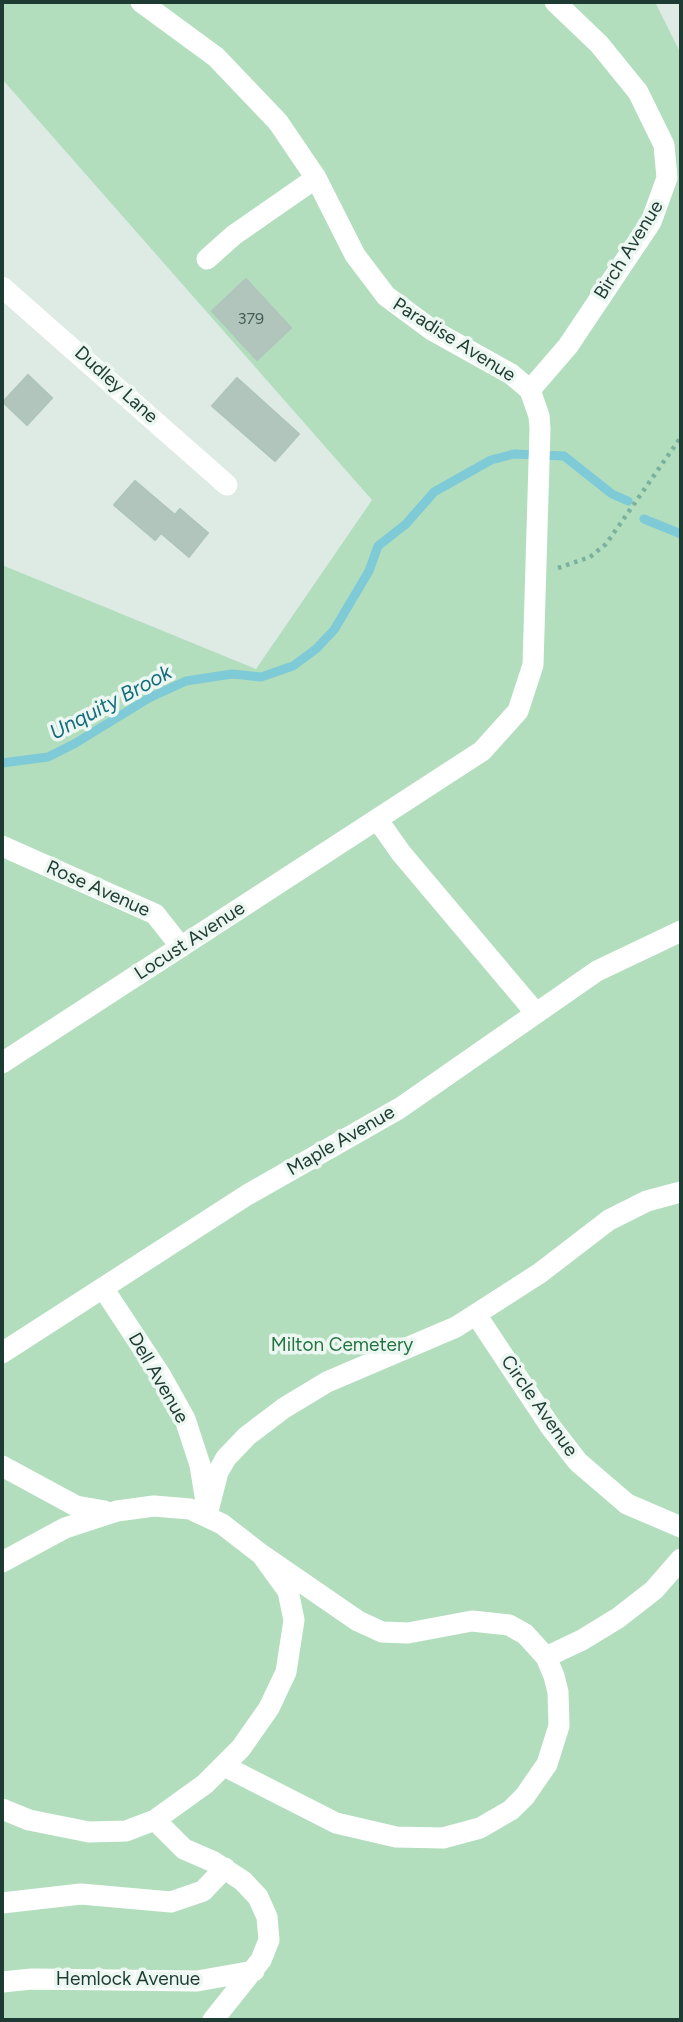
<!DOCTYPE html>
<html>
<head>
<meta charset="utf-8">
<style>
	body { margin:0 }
	#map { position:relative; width:683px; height:2022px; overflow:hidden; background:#ddebe4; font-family:Figtree,sans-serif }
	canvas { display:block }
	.frame { position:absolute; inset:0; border:4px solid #1d3b33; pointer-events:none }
</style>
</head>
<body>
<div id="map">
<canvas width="683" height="2022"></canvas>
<div class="frame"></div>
</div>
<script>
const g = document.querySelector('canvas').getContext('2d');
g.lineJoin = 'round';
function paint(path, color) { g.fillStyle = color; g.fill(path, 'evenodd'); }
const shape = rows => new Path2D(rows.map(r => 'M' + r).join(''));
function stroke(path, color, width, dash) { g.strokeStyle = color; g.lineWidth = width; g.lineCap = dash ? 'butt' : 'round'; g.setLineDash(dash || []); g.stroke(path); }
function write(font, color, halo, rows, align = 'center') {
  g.font = font + ' Figtree,sans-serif'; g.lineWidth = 7; g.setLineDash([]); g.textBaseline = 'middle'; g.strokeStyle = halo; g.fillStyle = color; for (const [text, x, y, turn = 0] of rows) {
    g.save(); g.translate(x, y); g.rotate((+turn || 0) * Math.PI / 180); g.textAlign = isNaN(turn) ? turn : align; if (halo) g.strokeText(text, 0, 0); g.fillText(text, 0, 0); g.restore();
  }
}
const green = shape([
	[2,2,655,2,681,54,681,2020,2,2020,2,565,256,669,372,500,2,79]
]);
const stream = shape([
	[644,519,681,534],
	[2,763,48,757,74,744,149,698,186,681,232,674,261,677,293,666,316,649,334,630,369,571,378,546,406,524,434,492,491,460,514,454,564,456,612,494,628,501]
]);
const building = shape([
	[246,279,291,328,257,360,212,311,246,279],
	[28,375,52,398,27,425,3,402,28,375],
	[237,378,299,434,275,461,212,406,237,378],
	[135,481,175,515,180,509,208,533,189,557,161,533,155,540,114,505,135,481]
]);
const path = shape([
	[558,568,590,557,606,544,681,437]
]);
const minor = shape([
	[207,259,234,235,316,178],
	[2,287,227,485],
	[530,390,568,346,651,222,667,178,664,145,638,92,599,44,555,2],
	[377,819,401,853,535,1012],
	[2,846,155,914,181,947],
	[2,1063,482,751,518,711,533,665,540,429,539,416,530,390,511,374,432,330,386,296,355,255,316,178,278,122,216,57,141,2],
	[103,1288,161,1376,185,1419,200,1465,206,1502],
	[477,1316,550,1426,578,1462,627,1504,681,1527],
	[2,1353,247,1195,400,1108,597,971,681,931],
	[2,1466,76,1506,105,1511],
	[207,1515,218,1472,226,1458,247,1436,284,1408,327,1382,456,1327,540,1273,609,1220,647,1201,681,1192],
	[2,1562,65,1528,117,1511,154,1506,190,1509,222,1524,262,1555,288,1591,294,1620,286,1672,269,1708,241,1748,205,1784,155,1820,126,1831,89,1832,29,1820,2,1809],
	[546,1657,582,1640,618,1618,654,1590,681,1559],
	[224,1766,336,1823,396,1837,443,1838,480,1828,511,1810,525,1796,547,1764,559,1726,558,1692,554,1676,546,1657,525,1634,509,1625,472,1621,408,1633,382,1632,358,1621,262,1555],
	[155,1820,184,1849,214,1862,243,1881,258,1897,267,1917,269,1940,261,1960,213,2020],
	[2,1903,81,1894,171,1902,203,1891,225,1868],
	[2,1982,32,1979,197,1981,254,1971]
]);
const numberNames = [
	["379",251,319]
];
const streetNames = [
	["Birch Avenue",629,250,-58],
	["Paradise Avenue",454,340,32],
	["Dudley Lane",116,385,42],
	["Rose Avenue",98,889,24],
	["Locust Avenue",190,941,-33],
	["Maple Avenue",341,1141,-30],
	["Dell Avenue",158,1378,60],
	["Circle Avenue",539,1406,55],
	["Hemlock Avenue",128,1979]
];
const parkNames = [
	["Milton Cemetery",342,1345]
];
const waterNames = [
	["Unquity Brook",111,703,-28]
];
paint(green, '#b3debe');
stroke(stream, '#7ecad6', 9);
paint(building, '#b2c5bd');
stroke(building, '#afc5bb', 2);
stroke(path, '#7ab19f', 4.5, [3.5, 5]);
stroke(minor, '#fff', 21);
write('16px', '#425e56', null, numberNames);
write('19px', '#1d3b33', '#edf7f2', streetNames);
write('19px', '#247542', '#edf7f2', parkNames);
write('italic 21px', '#136c7c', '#edf7f2', waterNames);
</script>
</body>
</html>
